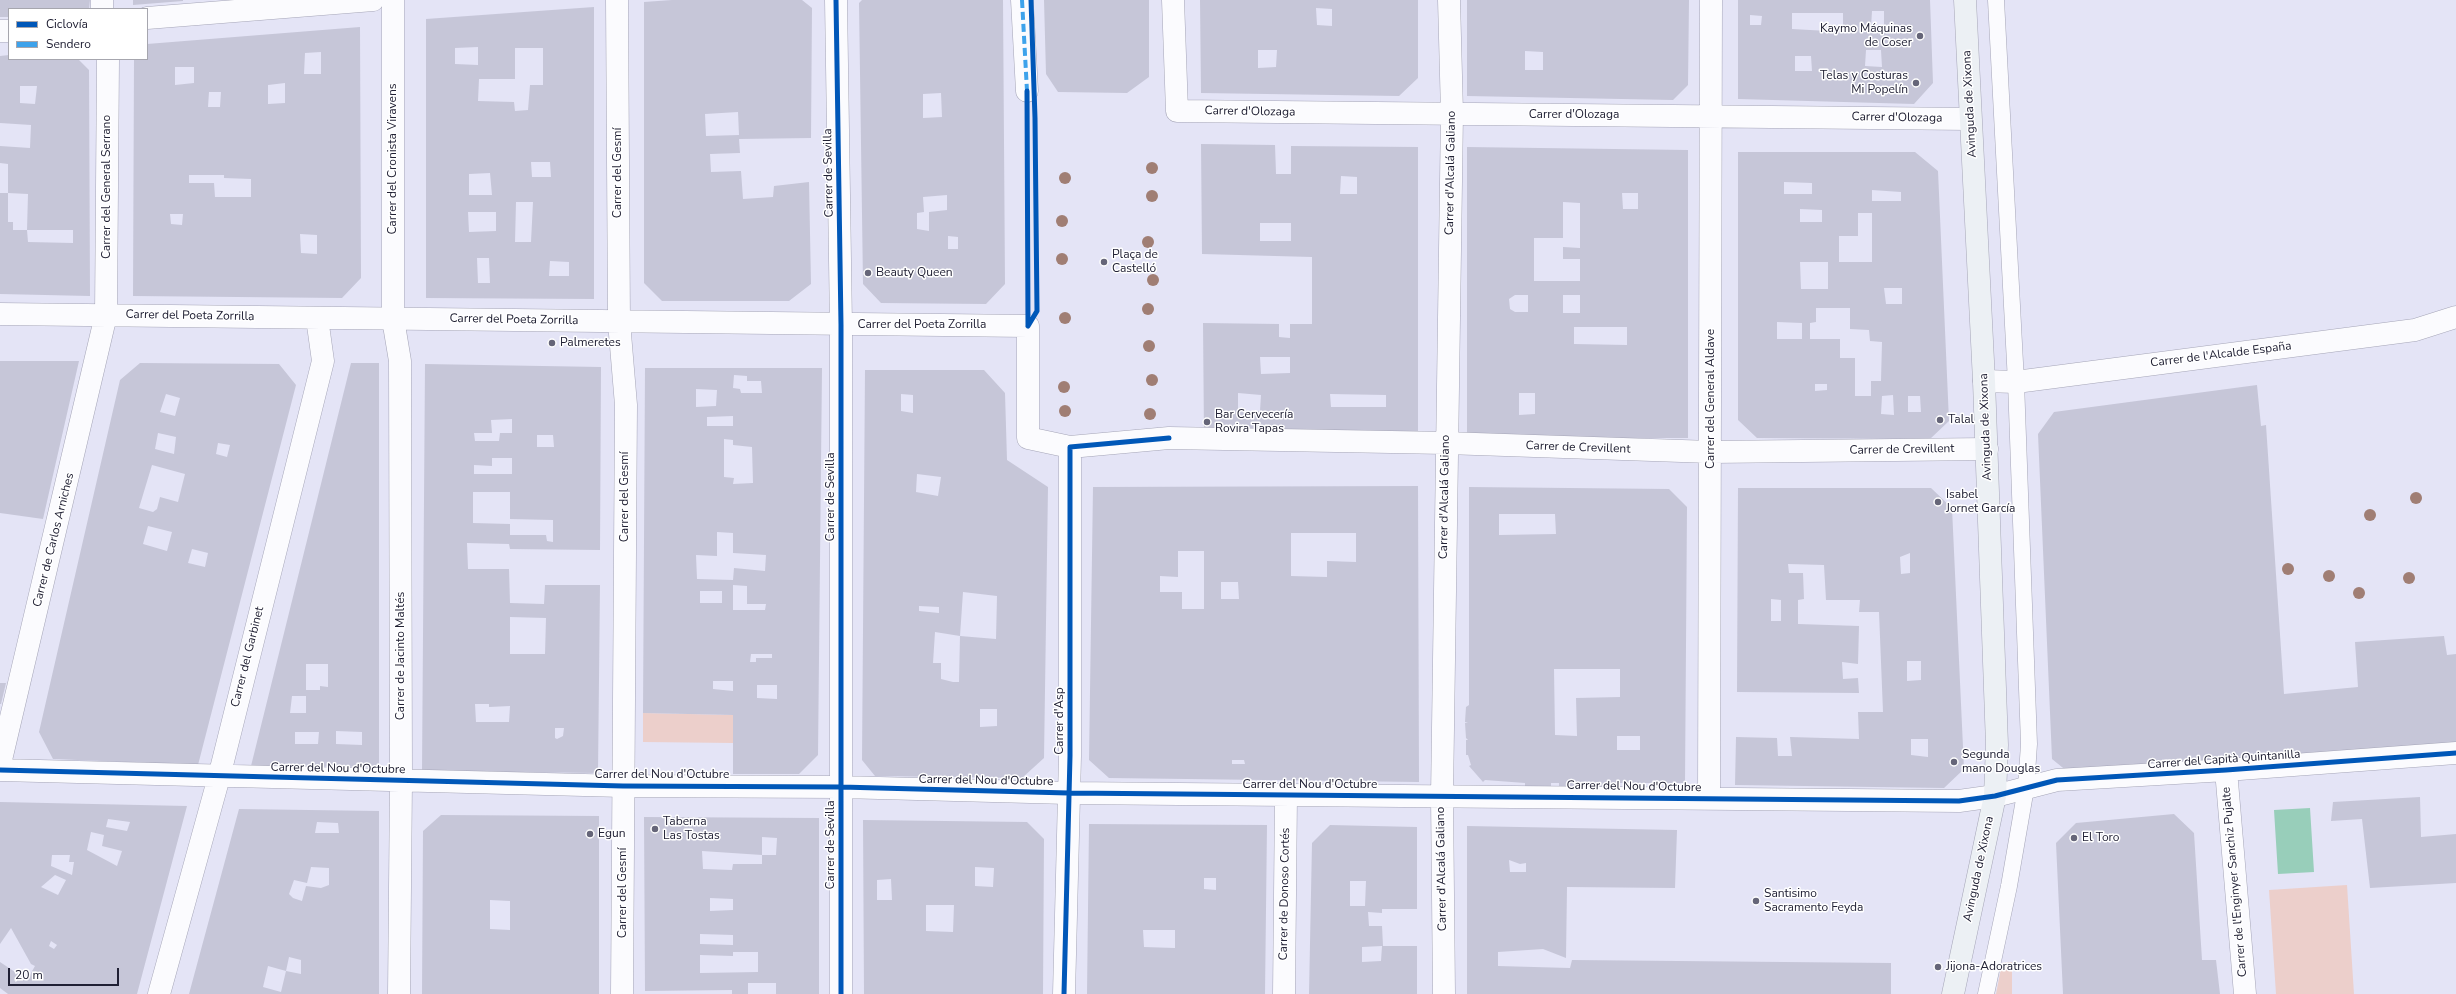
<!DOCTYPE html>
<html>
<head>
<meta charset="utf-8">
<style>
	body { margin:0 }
	#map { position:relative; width:2456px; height:994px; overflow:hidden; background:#e4e4f6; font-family:"Nunito Sans",sans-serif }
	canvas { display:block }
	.legend { position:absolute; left:8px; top:8px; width:140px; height:52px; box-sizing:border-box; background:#fff; border:1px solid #a6a6ae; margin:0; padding:5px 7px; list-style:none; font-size:12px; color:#202034 }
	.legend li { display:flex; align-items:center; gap:8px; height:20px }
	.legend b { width:20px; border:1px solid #a6a6ae }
	.scale { position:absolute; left:8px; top:968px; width:111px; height:18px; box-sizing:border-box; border:2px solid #202034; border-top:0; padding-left:5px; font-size:12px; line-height:14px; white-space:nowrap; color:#202034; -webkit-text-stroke:3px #fff; paint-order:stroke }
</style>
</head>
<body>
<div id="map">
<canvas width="2456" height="994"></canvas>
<ul class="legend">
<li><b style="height:5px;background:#0057b8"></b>Ciclovía</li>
<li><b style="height:5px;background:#3da2eb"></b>Sendero</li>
</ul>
<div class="scale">20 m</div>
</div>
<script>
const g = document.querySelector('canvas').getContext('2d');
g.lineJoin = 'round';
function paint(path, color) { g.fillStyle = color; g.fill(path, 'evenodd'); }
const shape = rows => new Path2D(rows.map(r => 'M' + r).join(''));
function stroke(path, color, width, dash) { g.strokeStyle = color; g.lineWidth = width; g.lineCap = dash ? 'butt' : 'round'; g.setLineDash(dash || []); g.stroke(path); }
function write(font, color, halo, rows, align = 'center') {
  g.font = font + ' "Nunito Sans",sans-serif'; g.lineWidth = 3; g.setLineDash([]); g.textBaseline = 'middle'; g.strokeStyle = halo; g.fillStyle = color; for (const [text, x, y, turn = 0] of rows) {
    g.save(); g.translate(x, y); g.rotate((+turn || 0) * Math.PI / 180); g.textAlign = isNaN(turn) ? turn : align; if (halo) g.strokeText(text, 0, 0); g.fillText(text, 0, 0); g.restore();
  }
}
const green = shape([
	[643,713,733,715,733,743,643,742],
	[2347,885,2354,994,2276,994,2269,890],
	[2012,962,2012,994,1996,994,2002,963]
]);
const water = shape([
	[2310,808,2314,872,2278,874,2274,810]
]);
const building = shape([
	[0,0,90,0,89,9,9,9,9,17,0,17],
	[133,0,183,0,183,1,133,5],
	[672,0,802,0,812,8,811,138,739,139,740,153,710,154,711,172,741,171,743,199,773,197,774,186,809,182,811,284,789,301,662,301,644,283,644,2],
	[738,112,739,135,706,136,705,114],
	[862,0,1003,0,1005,284,986,304,881,303,863,284,859,3],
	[941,93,942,117,923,118,923,94],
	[947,195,947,210,929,212,929,231,917,229,917,213,924,212,923,197],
	[948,236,958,237,958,249,948,249],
	[1044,0,1149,0,1149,77,1127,93,1058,92,1046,74],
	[1200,0,1418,0,1418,78,1399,96,1201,93],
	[1316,8,1332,9,1332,26,1317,25],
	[1258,50,1277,50,1276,67,1258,68],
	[1467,0,1689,0,1688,85,1673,100,1467,96],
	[1525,51,1543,52,1543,70,1525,70],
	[1738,0,1930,0,1933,83,1914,104,1738,99],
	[1872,11,1884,11,1884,28,1871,27],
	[1792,13,1843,13,1843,27,1828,26,1828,31,1792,29],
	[1750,15,1762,16,1761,25,1750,25],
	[1866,50,1881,50,1882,67,1865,66],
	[1795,56,1811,56,1812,71,1795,71],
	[594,7,594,299,426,298,426,19],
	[478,47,478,65,455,64,455,48],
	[515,48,543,48,543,85,530,85,528,110,515,111,514,102,478,101,479,79,515,79],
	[531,162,550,162,551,177,532,177],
	[490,173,492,195,469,195,469,174],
	[516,202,533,202,531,242,515,242],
	[468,212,496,212,496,231,469,232],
	[477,258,489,258,490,283,478,283],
	[550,261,569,262,569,276,549,276],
	[360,27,361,278,342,298,133,296,134,59,147,59,147,44],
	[321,52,321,74,304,74,305,53],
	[175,67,194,67,194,83,175,85],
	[285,83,285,103,268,104,268,85],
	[209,92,221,92,220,107,208,107],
	[189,175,224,175,224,178,251,179,251,197,215,197,214,183,189,183],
	[170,214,183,214,182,225,171,224],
	[300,234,317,235,317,254,301,253],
	[9,55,9,59,78,59,89,70,90,296,0,294,0,193,8,193,8,164,0,163,0,146,30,148,31,125,0,123,0,56],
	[20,86,37,86,35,104,20,103],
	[8,193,28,194,27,230,73,230,73,243,28,242,27,230,13,230,13,222,8,222],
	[1201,144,1275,145,1276,174,1291,174,1291,146,1418,147,1418,438,1204,436,1203,323,1279,324,1279,337,1290,338,1290,324,1312,324,1312,257,1202,254],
	[1341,176,1357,177,1357,194,1340,194],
	[1260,223,1291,223,1291,241,1260,241],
	[1260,357,1290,357,1290,373,1261,374],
	[1238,393,1261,395,1260,411,1238,411],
	[1330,394,1386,395,1386,407,1331,407],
	[1467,147,1688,150,1688,438,1467,438],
	[1622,193,1638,193,1638,209,1623,209],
	[1563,202,1580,203,1580,248,1563,247,1563,259,1580,259,1580,281,1534,281,1534,238,1563,238],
	[1515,295,1528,295,1528,312,1515,312,1510,309,1509,299],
	[1563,295,1580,295,1580,313,1563,313],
	[1574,327,1627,327,1627,345,1574,344],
	[1519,393,1535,393,1535,414,1519,415],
	[1738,152,1915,152,1938,171,1949,421,1930,439,1757,438,1738,420],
	[1784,182,1812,183,1812,194,1784,194],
	[1872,190,1901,192,1901,201,1872,201],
	[1800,209,1822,210,1822,222,1800,222],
	[1858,213,1872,213,1872,262,1839,262,1839,236,1858,236],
	[1800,262,1828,262,1828,289,1801,289],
	[1884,288,1902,288,1902,304,1886,304],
	[1816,308,1850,308,1850,329,1869,330,1870,341,1882,342,1881,381,1871,381,1871,396,1855,396,1855,358,1840,358,1840,339,1810,339,1810,323,1816,322],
	[1777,322,1802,323,1802,339,1777,339],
	[1815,384,1827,384,1827,390,1815,391],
	[1893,395,1894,415,1881,414,1882,396],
	[1908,396,1920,396,1921,412,1908,412],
	[0,361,79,361,43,519,0,513],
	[140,363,279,364,296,385,198,765,53,759,39,732,120,380],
	[166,394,180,398,175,416,160,412],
	[158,433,176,437,174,454,155,449],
	[218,443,230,445,227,457,216,454],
	[152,465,185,474,178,502,160,497,157,509,153,512,139,508],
	[148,526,172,532,167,551,143,544],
	[192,549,208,553,205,567,188,563],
	[351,363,379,363,379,767,251,766],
	[306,664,328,664,328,687,320,686,320,690,306,690],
	[292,696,306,696,306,713,290,713],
	[336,731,362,732,362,745,336,744],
	[295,732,319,732,318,744,295,744],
	[425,364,601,367,600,550,510,549,509,544,467,543,468,569,509,569,510,603,544,604,545,585,600,585,598,773,422,771],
	[512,419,512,433,500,433,499,441,475,441,474,433,492,433,491,420],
	[537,435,553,435,554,447,537,447],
	[492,458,512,458,512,474,474,474,474,465,492,466],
	[473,492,510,492,510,519,553,520,553,542,547,541,546,535,510,535,510,524,473,523],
	[510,617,546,618,545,654,510,654],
	[475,704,489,704,489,707,510,706,509,722,476,722],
	[555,728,564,728,563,736,557,739,555,738],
	[645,368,822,368,818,755,799,774,733,774,733,715,643,713],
	[734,375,747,376,747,381,761,381,762,393,741,393,740,389,733,388],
	[696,389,717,390,716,406,696,407],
	[733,416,733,426,707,426,707,417],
	[724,439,733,440,733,445,752,447,753,483,733,484,734,478,724,477],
	[717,532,733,533,733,553,766,555,765,571,734,568,733,580,697,579,696,555,717,556],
	[733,585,747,586,747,604,766,604,765,610,733,610],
	[700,591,722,591,722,603,700,603],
	[751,654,772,654,772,658,756,658,756,662,750,662],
	[713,681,733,681,733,691,713,689],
	[757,685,777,685,777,699,757,698],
	[865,370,984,370,1005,393,1007,460,1048,487,1044,758,1022,778,875,776,862,760],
	[901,394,913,395,913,413,901,411],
	[917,474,941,477,938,496,916,492],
	[963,592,997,596,996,639,960,636,959,682,953,682,941,679,941,663,933,663,935,632,960,636],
	[919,606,939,607,939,613,919,611],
	[980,709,997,709,997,726,980,727],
	[2257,385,2261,426,2266,425,2284,694,2358,687,2355,642,2444,636,2447,655,2456,654,2456,749,2073,776,2052,759,2038,434,2054,412],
	[1418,486,1419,782,1109,778,1089,760,1093,487],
	[1291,533,1356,533,1356,562,1327,561,1327,577,1291,576],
	[1178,551,1204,551,1204,609,1182,609,1182,592,1160,592,1160,576,1178,577],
	[1221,582,1238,582,1239,599,1221,599],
	[1232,760,1244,760,1245,764,1232,764],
	[1469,487,1669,489,1687,507,1685,783,1608,783,1608,787,1559,788,1559,783,1551,783,1551,789,1525,788,1525,783,1485,780,1483,782,1469,766,1471,765,1468,755,1466,755,1466,740,1468,740,1466,738,1465,723,1468,722,1465,722,1466,707,1469,705],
	[1499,514,1555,514,1556,534,1499,535],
	[1554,669,1620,669,1620,697,1576,698,1577,736,1555,735],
	[1617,736,1640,736,1640,750,1617,750],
	[1738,488,1931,488,1952,508,1964,769,1944,788,1735,785,1736,737,1777,738,1778,756,1792,756,1790,737,1859,739,1858,712,1883,712,1879,612,1859,612,1860,600,1826,600,1824,565,1788,564,1789,573,1803,573,1804,599,1798,600,1798,624,1859,626,1858,664,1842,662,1843,679,1858,678,1859,693,1737,692],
	[1910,553,1910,573,1901,574,1900,557],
	[1771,599,1781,600,1781,621,1771,621],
	[1907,661,1921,661,1921,680,1907,681],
	[1911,739,1928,739,1928,757,1911,755],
	[0,683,6,683,1,704,0,704],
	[2420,797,2421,837,2456,834,2456,883,2370,888,2362,819,2331,821,2333,802],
	[0,802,187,806,137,994,8,994,0,988,0,962,27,980,35,966,31,964,11,928,0,944],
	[108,819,130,822,127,831,106,827],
	[91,832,104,835,102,846,122,851,117,866,87,850],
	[52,855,70,855,69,862,74,862,72,875,51,866],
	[55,875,66,880,58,895,41,887],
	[51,941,57,945,54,949,49,946],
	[239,809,379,811,379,994,189,994],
	[317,822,338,823,339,833,315,833],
	[311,867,329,868,329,885,321,888,306,886,302,901,293,898,289,894,294,880,307,883],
	[289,957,301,960,301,974,286,971,281,992,263,987,268,966,286,971],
	[2174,814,2194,833,2202,960,2216,960,2220,994,2063,994,2056,843,2076,823],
	[441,815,599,816,599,994,422,994,423,831],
	[490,900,510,901,510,930,490,929],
	[644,817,819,818,819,994,776,994,776,983,748,983,748,994,732,994,732,990,645,991],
	[762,837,777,838,776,855,762,855],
	[702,851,762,855,762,864,733,864,732,870,703,869],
	[710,898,733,899,733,910,710,911],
	[700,934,733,935,733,945,700,944],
	[733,952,758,952,758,972,700,973,700,955,733,956],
	[863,820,1027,822,1044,839,1043,994,864,994],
	[975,867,994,868,993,887,975,886],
	[891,879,892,900,877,900,877,880],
	[926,905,954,905,953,932,926,931],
	[1089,824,1267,825,1265,994,1087,994],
	[1204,878,1216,878,1216,890,1204,889],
	[1143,930,1175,930,1175,948,1144,947],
	[1330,825,1417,827,1417,909,1382,909,1382,913,1368,912,1369,926,1382,926,1383,946,1417,946,1417,994,1309,994,1312,843],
	[1350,881,1366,881,1365,906,1350,906],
	[1382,946,1381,961,1362,962,1362,947],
	[1467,826,1677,830,1675,888,1567,887,1566,958,1543,949,1498,952,1498,966,1570,968,1572,960,1891,963,1891,994,1467,994],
	[1509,860,1520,864,1526,863,1526,872,1510,872]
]);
const service = shape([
	[1986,994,2009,886,2026,788,2029,744,2016,382,1996,0]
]);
const pedestrian = shape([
	[1022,0,1027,91]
]);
const minor = shape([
	[393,0,393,319,400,361,401,781,399,994],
	[617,0,619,322,626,405,622,994],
	[836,0,841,325,841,994],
	[1173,0,1177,111,1970,119],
	[102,9,102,0],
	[147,18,373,0],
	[0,31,9,31],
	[0,314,1028,326,1028,438,1070,447,1169,438,1446,443,1711,452,1987,449],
	[1984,381,2016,382,2415,330,2456,317],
	[0,764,106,315,108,59],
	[0,770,623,786,841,787,1068,793,1959,801,1995,796,2057,780,2226,770,2456,753],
	[2226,770,2245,994],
	[1709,798,1711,0],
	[159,994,219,777,323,361,317,318],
	[1064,994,1070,756,1070,447],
	[1284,994,1286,795],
	[1444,994,1442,796,1452,113,1449,0]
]);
const secondary = shape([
	[1953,994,1995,796,1997,745,1984,381,1965,0]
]);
const quiet = shape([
	[1022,0,1027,91]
]);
const cycleway = shape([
	[836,0,841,325,841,994],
	[1027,91,1028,326],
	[1028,326,1037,311,1035,118,1031,0],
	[0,770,623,786,841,787,1068,793,1959,801,1995,796,2057,780,2226,770,2456,753],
	[1064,994,1070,756,1070,447,1169,438]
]);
const trees = [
	[1152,168],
	[1065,178],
	[1152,196],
	[1062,221],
	[1148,242],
	[1062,259],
	[1153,280],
	[1148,309],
	[1065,318],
	[1149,346],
	[1152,380],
	[1064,387],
	[1065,411],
	[1150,414],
	[2416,498],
	[2370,515],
	[2288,569],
	[2329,576],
	[2409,578],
	[2359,593]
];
const markers = [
	[1920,36,4,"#656578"],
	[1916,83,4,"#656578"],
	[1104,262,4,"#656578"],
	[868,273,4,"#656578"],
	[552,343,4,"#656578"],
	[1940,420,4,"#656578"],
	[1207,422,4,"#656578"],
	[1938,502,4,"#656578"],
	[1954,762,4,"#656578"],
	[655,829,4,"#656578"],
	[590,834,4,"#656578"],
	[2074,838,4,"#656578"],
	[1756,901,4,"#656578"],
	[1938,967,4,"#656578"]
];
const poiNames = [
	["Kaymo Máquinas",1912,29,"right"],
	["de Coser",1912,43,"right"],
	["Telas y Costuras",1908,76,"right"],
	["Mi Popelín",1908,90,"right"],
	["Plaça de",1112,255],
	["Castelló",1112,269],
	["Beauty Queen",876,273],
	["Palmeretes",560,343],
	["Bar Cervecería",1215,415],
	["Rovira Tapas",1215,429],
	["Talal",1948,420],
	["Isabel",1946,495],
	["Jornet García",1946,509],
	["Segunda",1962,755],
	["mano Douglas",1962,769],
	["Taberna",663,822],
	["Las Tostas",663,836],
	["Egun",598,834],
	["El Toro",2082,838],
	["Santisimo",1764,894],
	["Sacramento Feyda",1764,908],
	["Jijona-Adoratrices",1946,967]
];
const streetNames = [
	["Avinguda de Xixona",1970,104,-93],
	["Carrer d'Olozaga",1250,112,1],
	["Carrer d'Olozaga",1574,115],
	["Carrer d'Olozaga",1897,118,1],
	["Carrer del Cronista Viravens",393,159,-90],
	["Carrer del Gesmí",618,173,-90],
	["Carrer de Sevilla",829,173,-91],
	["Carrer d'Alcalá Galiano",1451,173,-89],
	["Carrer del General Serrano",107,187,-90],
	["Carrer del Poeta Zorrilla",190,316,1],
	["Carrer del Poeta Zorrilla",514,320,1],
	["Carrer del Poeta Zorrilla",922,325],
	["Carrer de l'Alcalde España",2221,355,-7],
	["Carrer del General Aldave",1711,399,-90],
	["Avinguda de Xixona",1986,427,-92],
	["Carrer de Crevillent",1578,448,2],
	["Carrer de Crevillent",1902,450,-1],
	["Carrer del Gesmí",625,497,-90],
	["Carrer de Sevilla",831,497,-90],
	["Carrer d'Alcalá Galiano",1445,497,-89],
	["Carrer de Carlos Arniches",54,540,-76],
	["Carrer de Jacinto Maltés",401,656,-90],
	["Carrer del Garbinet",248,657,-76],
	["Carrer d'Asp",1060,721,-90],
	["Carrer del Capità Quintanilla",2224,760,-4],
	["Carrer del Nou d'Octubre",338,769,1],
	["Carrer del Nou d'Octubre",662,775],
	["Carrer del Nou d'Octubre",986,781,1],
	["Carrer del Nou d'Octubre",1310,785],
	["Carrer del Nou d'Octubre",1634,787,1],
	["Carrer de Sevilla",831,845,-90],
	["Carrer d'Alcalá Galiano",1442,869,-91],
	["Avinguda de Xixona",1979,869,-78],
	["Carrer de l'Enginyer Sanchiz Pujalte",2235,882,-95],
	["Carrer del Gesmí",623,893,-90],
	["Carrer de Donoso Cortés",1285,894,-89]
];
paint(green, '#eccfcb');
paint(water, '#98ceba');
paint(building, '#c6c6d8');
stroke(service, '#a5a5b7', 17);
stroke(pedestrian, '#a5a5b7', 23);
stroke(minor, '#a5a5b7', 23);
stroke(secondary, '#a5a5b7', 23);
stroke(service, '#fbfbfe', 16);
stroke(pedestrian, '#fbfbfe', 22);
stroke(minor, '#fbfbfe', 22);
stroke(secondary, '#ecf0f4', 22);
stroke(quiet, '#3da2eb', 4, [8, 4]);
stroke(cycleway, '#0057b8', 5);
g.fillStyle = '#a07e74';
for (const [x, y] of trees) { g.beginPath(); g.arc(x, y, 6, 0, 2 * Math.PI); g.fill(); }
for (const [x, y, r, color] of markers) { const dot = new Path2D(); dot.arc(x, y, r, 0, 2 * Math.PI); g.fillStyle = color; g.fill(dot); stroke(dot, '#fff', 1.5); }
write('12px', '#202034', '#fff', poiNames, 'left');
write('12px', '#202034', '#fff', streetNames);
</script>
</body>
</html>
